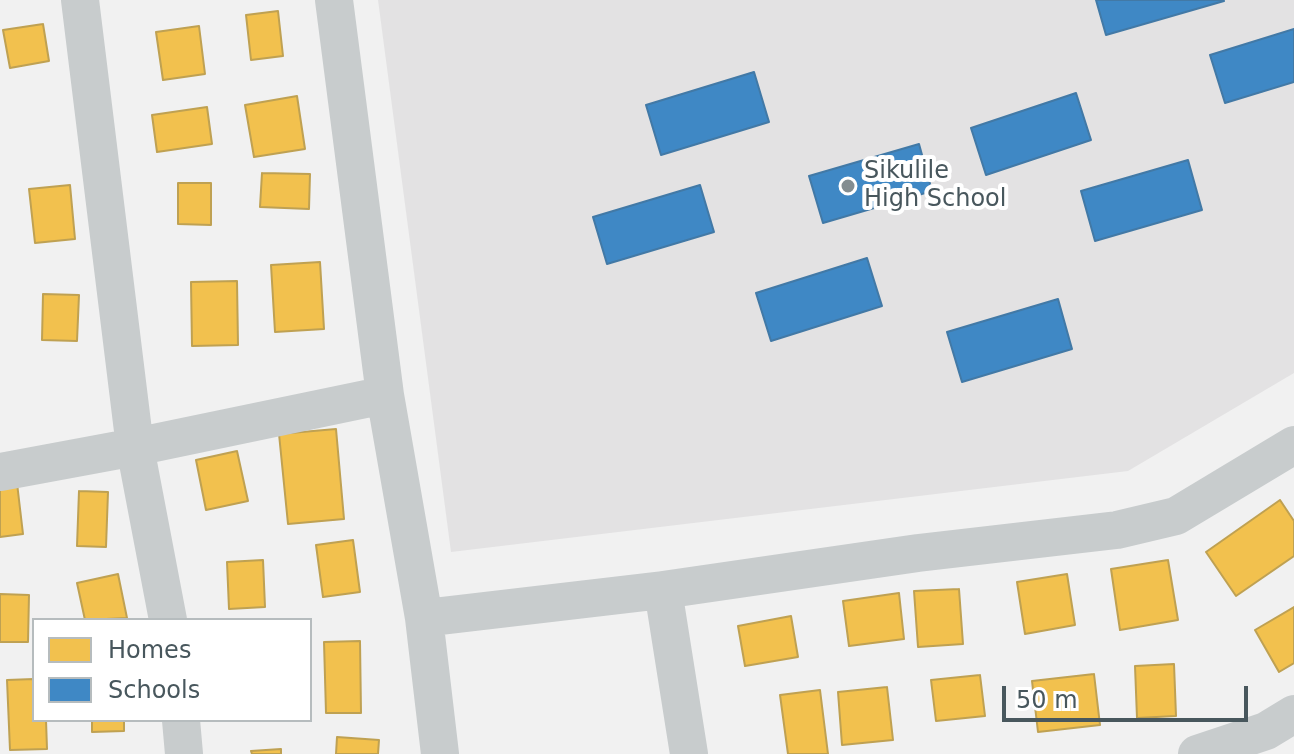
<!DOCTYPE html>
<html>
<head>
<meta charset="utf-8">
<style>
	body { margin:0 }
	#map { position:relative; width:1294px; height:754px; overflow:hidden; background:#f1f1f1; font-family:"DejaVu Sans",sans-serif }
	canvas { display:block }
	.legend { position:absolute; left:32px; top:618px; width:280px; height:104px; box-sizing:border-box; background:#fff; border:2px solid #b6bcbe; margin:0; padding:10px 14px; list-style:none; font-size:24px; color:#48575d }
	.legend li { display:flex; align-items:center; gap:16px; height:40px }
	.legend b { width:40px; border:2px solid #b6bcbe }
	.scale { position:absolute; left:1002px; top:686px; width:246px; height:36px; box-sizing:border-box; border:4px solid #48575d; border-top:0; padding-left:10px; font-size:24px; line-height:28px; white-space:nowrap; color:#48575d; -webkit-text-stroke:6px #fff; paint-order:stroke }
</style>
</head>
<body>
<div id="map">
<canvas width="1294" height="754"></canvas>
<ul class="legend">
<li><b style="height:22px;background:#f2c14e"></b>Homes</li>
<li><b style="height:22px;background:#3f88c5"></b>Schools</li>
</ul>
<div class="scale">50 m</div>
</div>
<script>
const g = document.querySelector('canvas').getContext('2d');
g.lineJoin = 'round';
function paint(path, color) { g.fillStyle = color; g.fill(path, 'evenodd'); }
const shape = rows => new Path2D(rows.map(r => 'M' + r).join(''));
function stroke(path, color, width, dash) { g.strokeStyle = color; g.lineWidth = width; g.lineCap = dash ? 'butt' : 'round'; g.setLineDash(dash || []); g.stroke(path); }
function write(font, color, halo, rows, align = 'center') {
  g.font = font + ' "DejaVu Sans",sans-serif'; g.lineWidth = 8; g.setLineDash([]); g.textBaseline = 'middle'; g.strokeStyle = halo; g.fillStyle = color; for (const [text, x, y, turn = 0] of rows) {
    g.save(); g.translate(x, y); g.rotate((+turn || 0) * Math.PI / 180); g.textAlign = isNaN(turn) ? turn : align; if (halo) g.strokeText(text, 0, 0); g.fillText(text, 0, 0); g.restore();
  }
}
const education = shape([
	[378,0,1294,0,1294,373,1128,471,451,552]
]);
const homes = shape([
	[278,11,283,56,251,60,246,15,278,11],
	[43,24,49,61,10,68,3,30,43,24],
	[199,26,205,74,163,80,156,32,199,26],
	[297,96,305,149,254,157,245,105,297,96],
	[207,107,212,144,157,152,152,115,207,107],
	[262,173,310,174,309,209,260,207,262,173],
	[178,183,211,183,211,225,178,224,178,183],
	[70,185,75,239,35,243,29,189,70,185],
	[320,262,324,329,275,332,271,265,320,262],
	[237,281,238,345,192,346,191,282,237,281],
	[43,294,79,295,77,341,42,340,43,294],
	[336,429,344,519,288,524,279,434,336,429],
	[237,451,248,501,206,510,196,460,237,451],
	[17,483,23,534,0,537,0,485,17,483],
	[79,491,108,492,106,547,77,546,79,491],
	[1280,500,1294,521,1294,556,1236,596,1206,552,1280,500],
	[353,540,360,592,323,597,316,545,353,540],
	[263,560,265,607,229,609,227,562,263,560],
	[1168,560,1178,620,1120,630,1111,569,1168,560],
	[118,574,127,618,85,620,77,583,118,574],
	[1067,574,1075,625,1025,634,1017,582,1067,574],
	[959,589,963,644,918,647,914,591,959,589],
	[899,593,904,639,849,646,843,601,899,593],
	[0,594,29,595,28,642,0,642,0,594],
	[1294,607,1294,663,1279,672,1255,630,1294,607],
	[791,616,798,657,745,666,738,626,791,616],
	[360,641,361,713,326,713,324,642,360,641],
	[1174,664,1176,716,1137,718,1135,666,1174,664],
	[1094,674,1100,725,1038,732,1032,681,1094,674],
	[980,675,985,716,936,721,931,680,980,675],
	[34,679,34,720,46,720,47,749,10,750,7,680,34,679],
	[887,687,893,740,842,745,838,692,887,687],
	[820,690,828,754,788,754,780,695,820,690],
	[92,720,124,720,124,731,92,732,92,720],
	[337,737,379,740,378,754,336,754,337,737],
	[281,749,281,754,252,754,251,751,281,749]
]);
const schools = shape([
	[1096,0,1223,0,1224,1,1106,35,1096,0],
	[1294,29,1294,82,1225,103,1210,55,1294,29],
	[754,72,769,122,661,155,646,105,754,72],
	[1076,93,1091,140,986,175,971,128,1076,93],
	[919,144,932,191,823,223,809,176,919,144],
	[1188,160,1202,210,1095,241,1081,191,1188,160],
	[700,185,714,232,607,264,593,217,700,185],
	[867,258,882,306,771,341,756,293,867,258],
	[1058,299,1072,349,962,382,947,332,1058,299]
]);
const street = shape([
	[80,0,135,447,168,620],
	[334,0,385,395,424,618,440,754],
	[0,472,135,447,385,395],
	[663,590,689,754],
	[424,618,663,590,918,553,1117,530,1176,516,1294,445],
	[181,720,184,754],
	[1197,754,1266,731,1294,714]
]);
const markers = [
	[848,186,8,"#838d91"]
];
const poiNames = [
	["Sikulile",864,172],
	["High School",864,200]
];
paint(education, '#e3e2e3');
paint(homes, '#f2c14e');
stroke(homes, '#bfa152', 2);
paint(schools, '#3f88c5');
stroke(schools, '#4279a6', 2);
stroke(street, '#c8cccd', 38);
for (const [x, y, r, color] of markers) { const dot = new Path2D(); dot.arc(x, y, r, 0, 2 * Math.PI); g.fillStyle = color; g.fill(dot); stroke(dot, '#fff', 3); }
write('24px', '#48575d', '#fff', poiNames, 'left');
</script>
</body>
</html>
